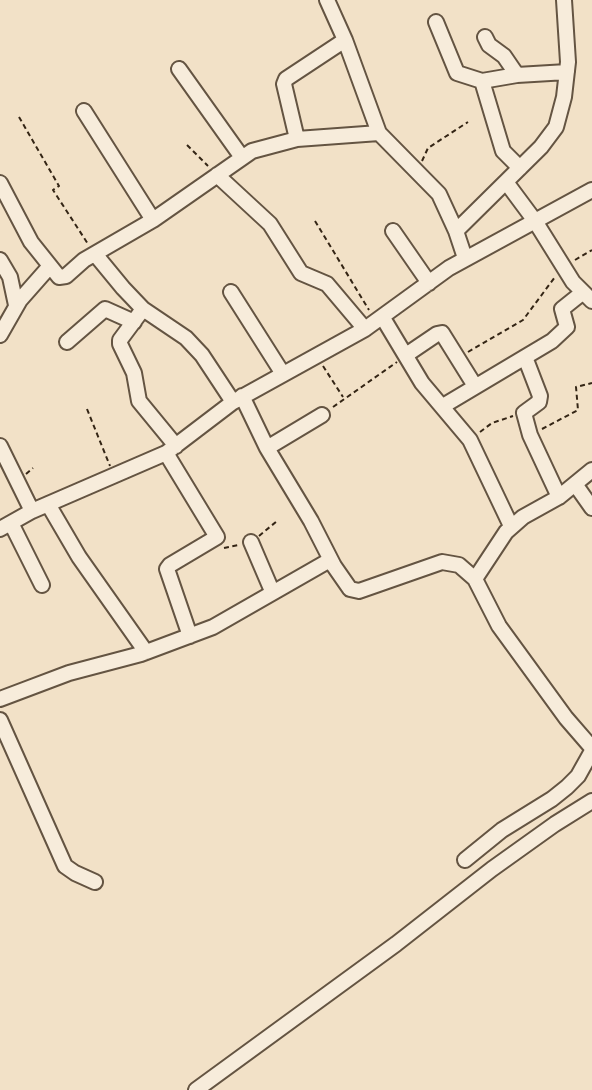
<!DOCTYPE html>
<html>
<head>
<meta charset="utf-8">
<style>
	body { margin:0 }
	canvas { display:block; background:#f2e1c7 }
</style>
</head>
<body>
<canvas width="592" height="1090"></canvas>
<script>
const g = document.querySelector('canvas').getContext('2d');
g.lineJoin = 'round';
const shape = rows => new Path2D(rows.map(r => 'M' + r).join(''));
function stroke(path, color, width, dash) { g.strokeStyle = color; g.lineWidth = width; g.lineCap = dash ? 'butt' : 'round'; g.setLineDash(dash || []); g.stroke(path); }
const path = shape([
	[19,117,59,186,53,190,88,244],
	[187,145,208,166],
	[422,161,428,148,468,122],
	[315,221,369,310],
	[575,260,592,250],
	[468,352,523,320,555,277],
	[323,366,343,397],
	[333,407,397,362],
	[87,409,110,466],
	[542,429,578,410,576,387,592,383],
	[480,432,492,423,513,416],
	[26,474,33,468],
	[259,536,277,521],
	[224,548,238,545]
]);
const minor = shape([
	[327,0,345,40,379,133,439,194,456,231,541,147,556,127,564,97,568,62,564,0],
	[436,22,457,73,482,81,503,151,520,168],
	[485,37,489,45,504,56,517,75,567,72],
	[179,69,241,156],
	[482,81,517,75],
	[297,139,284,84,286,79,345,40],
	[217,175,270,224,301,273,327,284,365,329],
	[506,182,535,221,573,282,592,301],
	[0,183,31,242,59,277,66,276,84,260,153,220,84,111],
	[153,220,252,151,297,139,379,133],
	[393,231,429,283],
	[456,231,465,258],
	[95,254,123,288,143,309,186,338,202,355,233,402],
	[0,260,10,277,16,305],
	[231,292,283,374],
	[143,309,120,340,120,344,134,373,139,401,176,446],
	[383,318,422,383,470,440,511,526],
	[0,335,20,300,50,266],
	[67,342,105,309,134,322],
	[406,355,437,334,442,333,475,386],
	[525,357,540,396,539,402,524,413,530,435,559,497,592,470],
	[242,396,267,448,322,415],
	[443,406,552,341,567,327,562,309,582,293],
	[0,446,32,511],
	[267,448,311,521,334,566,350,589,359,591,442,562,459,565,475,579,499,626,566,718,592,748],
	[166,453,217,537,170,565,167,569,190,636],
	[575,484,592,508],
	[48,504,79,557,146,652],
	[11,523,42,585],
	[0,529,32,511,166,453,233,402,365,329,449,268,592,190],
	[251,542,272,591],
	[475,579,506,532,523,517,559,497],
	[0,699,69,673,141,654,213,627,330,560],
	[0,720,65,866,75,873,95,882],
	[465,860,502,830,552,799,567,787,578,776,592,751],
	[196,1090,396,944,492,869,555,824,592,801]
]);
stroke(minor, '#645442', 18);
stroke(path, '#342515', 2, [5, 3.5]);
stroke(minor, '#f7ecdb', 14);
</script>
</body>
</html>
